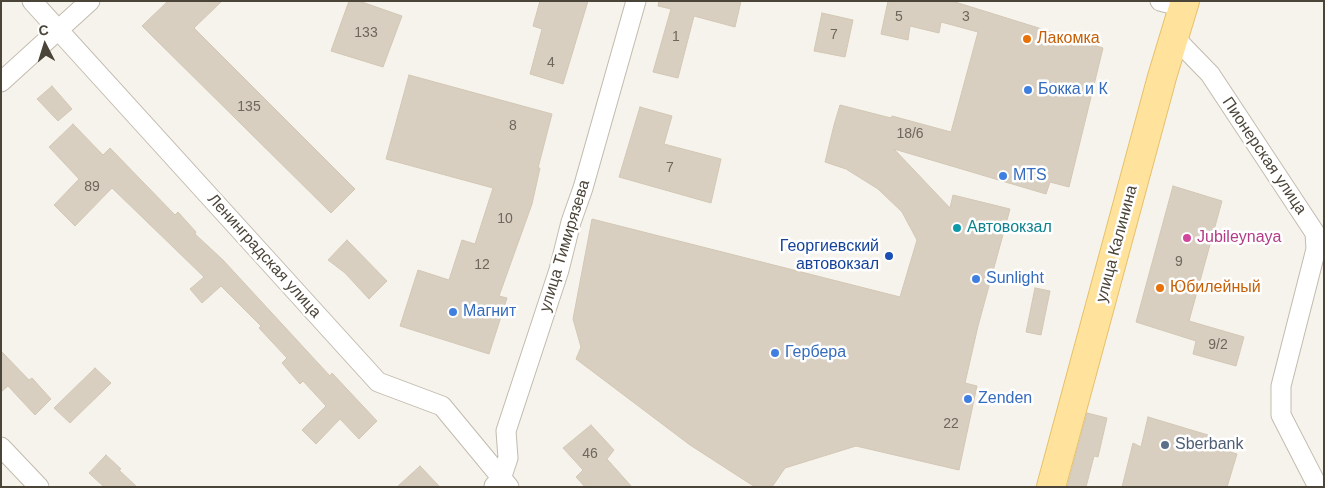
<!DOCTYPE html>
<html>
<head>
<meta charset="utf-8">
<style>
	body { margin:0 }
	#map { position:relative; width:1325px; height:488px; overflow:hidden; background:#f6f3ec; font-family:Helvetica,sans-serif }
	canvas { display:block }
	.frame { position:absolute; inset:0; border:2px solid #4b4439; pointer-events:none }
	.north { position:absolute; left:20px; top:20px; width:50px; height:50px; -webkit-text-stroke:4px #fff; paint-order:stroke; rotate:355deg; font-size:14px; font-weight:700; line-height:20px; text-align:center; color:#4b4439 }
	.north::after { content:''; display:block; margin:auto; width:18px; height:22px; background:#4b4439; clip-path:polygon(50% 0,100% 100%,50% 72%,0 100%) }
</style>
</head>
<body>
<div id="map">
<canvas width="1325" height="488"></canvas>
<div class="frame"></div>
<div class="north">С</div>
</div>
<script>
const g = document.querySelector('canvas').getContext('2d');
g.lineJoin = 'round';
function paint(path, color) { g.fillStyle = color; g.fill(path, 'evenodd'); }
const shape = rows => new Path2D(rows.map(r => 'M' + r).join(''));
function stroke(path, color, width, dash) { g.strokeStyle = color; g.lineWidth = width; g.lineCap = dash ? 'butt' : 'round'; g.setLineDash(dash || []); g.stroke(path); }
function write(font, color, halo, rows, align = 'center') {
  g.font = font + ' Helvetica,sans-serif'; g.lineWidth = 5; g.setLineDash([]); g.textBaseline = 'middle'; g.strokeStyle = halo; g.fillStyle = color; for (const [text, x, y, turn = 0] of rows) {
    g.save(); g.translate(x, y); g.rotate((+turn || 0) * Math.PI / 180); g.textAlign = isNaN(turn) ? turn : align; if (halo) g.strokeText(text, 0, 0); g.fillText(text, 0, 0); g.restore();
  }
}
const building = shape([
	[168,1,222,1,194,28,355,189,331,213,142,26,168,1],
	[349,1,359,1,402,16,383,67,331,51,349,1],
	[540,1,588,1,563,84,530,74,542,29,533,26,540,1],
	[659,1,741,1,735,27,694,16,678,78,653,72,671,9,658,6,659,1],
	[888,1,952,1,1103,48,1069,187,1050,182,1046,194,894,149,950,208,953,195,1010,209,978,326,965,383,977,386,959,470,856,446,785,468,772,487,755,487,690,445,576,359,581,347,573,319,592,219,900,297,917,240,902,212,878,189,846,169,825,162,834,125,840,105,891,118,892,116,951,132,978,32,941,22,939,33,910,26,908,40,881,34,888,1],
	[822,13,853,20,845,57,814,51,822,13],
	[409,75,552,114,538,168,540,168,532,204,499,296,507,298,489,354,400,326,418,270,449,280,462,240,475,244,493,188,386,159,409,75],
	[52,86,72,109,58,121,37,99,52,86],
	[640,107,672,116,664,144,721,159,711,203,619,177,640,107],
	[73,124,103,155,110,148,175,215,178,212,196,232,195,234,223,260,330,376,332,373,377,421,359,439,340,419,316,444,302,430,326,406,303,381,300,384,282,363,287,358,259,328,261,326,221,286,202,303,190,289,204,277,112,188,75,226,54,205,79,179,49,147,73,124],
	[1173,186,1222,201,1189,321,1244,337,1236,366,1193,354,1196,341,1136,322,1173,186],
	[347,240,387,281,369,299,345,273,328,260,347,240],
	[1035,288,1050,291,1041,335,1026,332,1035,288],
	[1,351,29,380,32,378,51,399,35,415,8,386,1,392,1,351],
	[95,368,111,383,70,423,54,408,95,368],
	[1087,413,1107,418,1098,457,1094,456,1086,487,1067,487,1087,413],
	[1148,417,1208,435,1205,444,1237,454,1227,487,1122,487,1133,443,1141,447,1148,417],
	[591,425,614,450,607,459,632,487,585,487,576,477,583,470,563,448,591,425],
	[106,455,121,469,119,470,137,487,104,487,89,473,106,455],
	[420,466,440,487,397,487,420,466]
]);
const minor = shape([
	[32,1,378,382,442,406,509,487],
	[1160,1,1183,7],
	[1174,37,1210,74,1315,233,1316,249,1281,386,1281,415,1318,487],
	[1,82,90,1],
	[1,447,39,487],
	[494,486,501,479,508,458,506,431,559,270,571,222,583,188,636,1]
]);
const primary = shape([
	[1051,487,1162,77,1185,1]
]);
const markers = [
	[1027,39,5,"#e8710a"],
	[1028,90,5,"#3f7fe0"],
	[1003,176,5,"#3f7fe0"],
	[957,228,5,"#0f9aa8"],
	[1187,238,5,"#d1479c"],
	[889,256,5,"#1a4fb4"],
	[976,279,5,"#3f7fe0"],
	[1160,288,5,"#e8710a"],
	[453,312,5,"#3f7fe0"],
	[775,353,5,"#3f7fe0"],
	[968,399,5,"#3f7fe0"],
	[1165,445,5,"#5c6f8a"]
];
const numberNames = [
	["5",899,17],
	["3",966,17],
	["133",366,33],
	["7",834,35],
	["1",676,37],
	["4",551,63],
	["135",249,107],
	["8",513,126],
	["18/6",910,134],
	["7",670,168],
	["89",92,187],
	["10",505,219],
	["9",1179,262],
	["12",482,265],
	["9/2",1218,345],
	["22",951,424],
	["46",590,454]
];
const foodNames = [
	["Лакомка",1037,39],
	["Юбилейный",1170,288]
];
const shopNames = [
	["Бокка и К",1038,90],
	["MTS",1013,176],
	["Sunlight",986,279],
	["Магнит",463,312],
	["Гербера",785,353],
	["Zenden",978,399]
];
const streetNames = [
	["Пионерская улица",1264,156,56],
	["улица Калинина",1117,244,-75],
	["улица Тимирязева",565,246,-73],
	["Ленинградская улица",264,256,48]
];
const cultureNames = [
	["Автовокзал",967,228]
];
const hotelNames = [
	["Jubileynaya",1197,238]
];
const transitNames = [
	["Георгиевский",879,247],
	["автовокзал",879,265]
];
const serviceNames = [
	["Sberbank",1175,445]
];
paint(building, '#d8cfc1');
stroke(building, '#d3c7b4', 1);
stroke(minor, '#c2bbae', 21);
stroke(primary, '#e6c16a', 30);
stroke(minor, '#fff', 19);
stroke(primary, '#ffe39c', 28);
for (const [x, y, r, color] of markers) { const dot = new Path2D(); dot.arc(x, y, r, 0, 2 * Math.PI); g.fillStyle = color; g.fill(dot); stroke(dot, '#fff', 2); }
write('14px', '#6e675b', null, numberNames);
write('16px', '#c56008', '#fff', foodNames, 'left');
write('16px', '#366cbe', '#fff', shopNames, 'left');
write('16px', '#4b4439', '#fff', streetNames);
write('16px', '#0d838f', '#fff', cultureNames, 'left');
write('16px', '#b23c85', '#fff', hotelNames, 'left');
write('16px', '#164399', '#fff', transitNames, 'right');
write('16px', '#4e5e75', '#fff', serviceNames, 'left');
</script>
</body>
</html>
